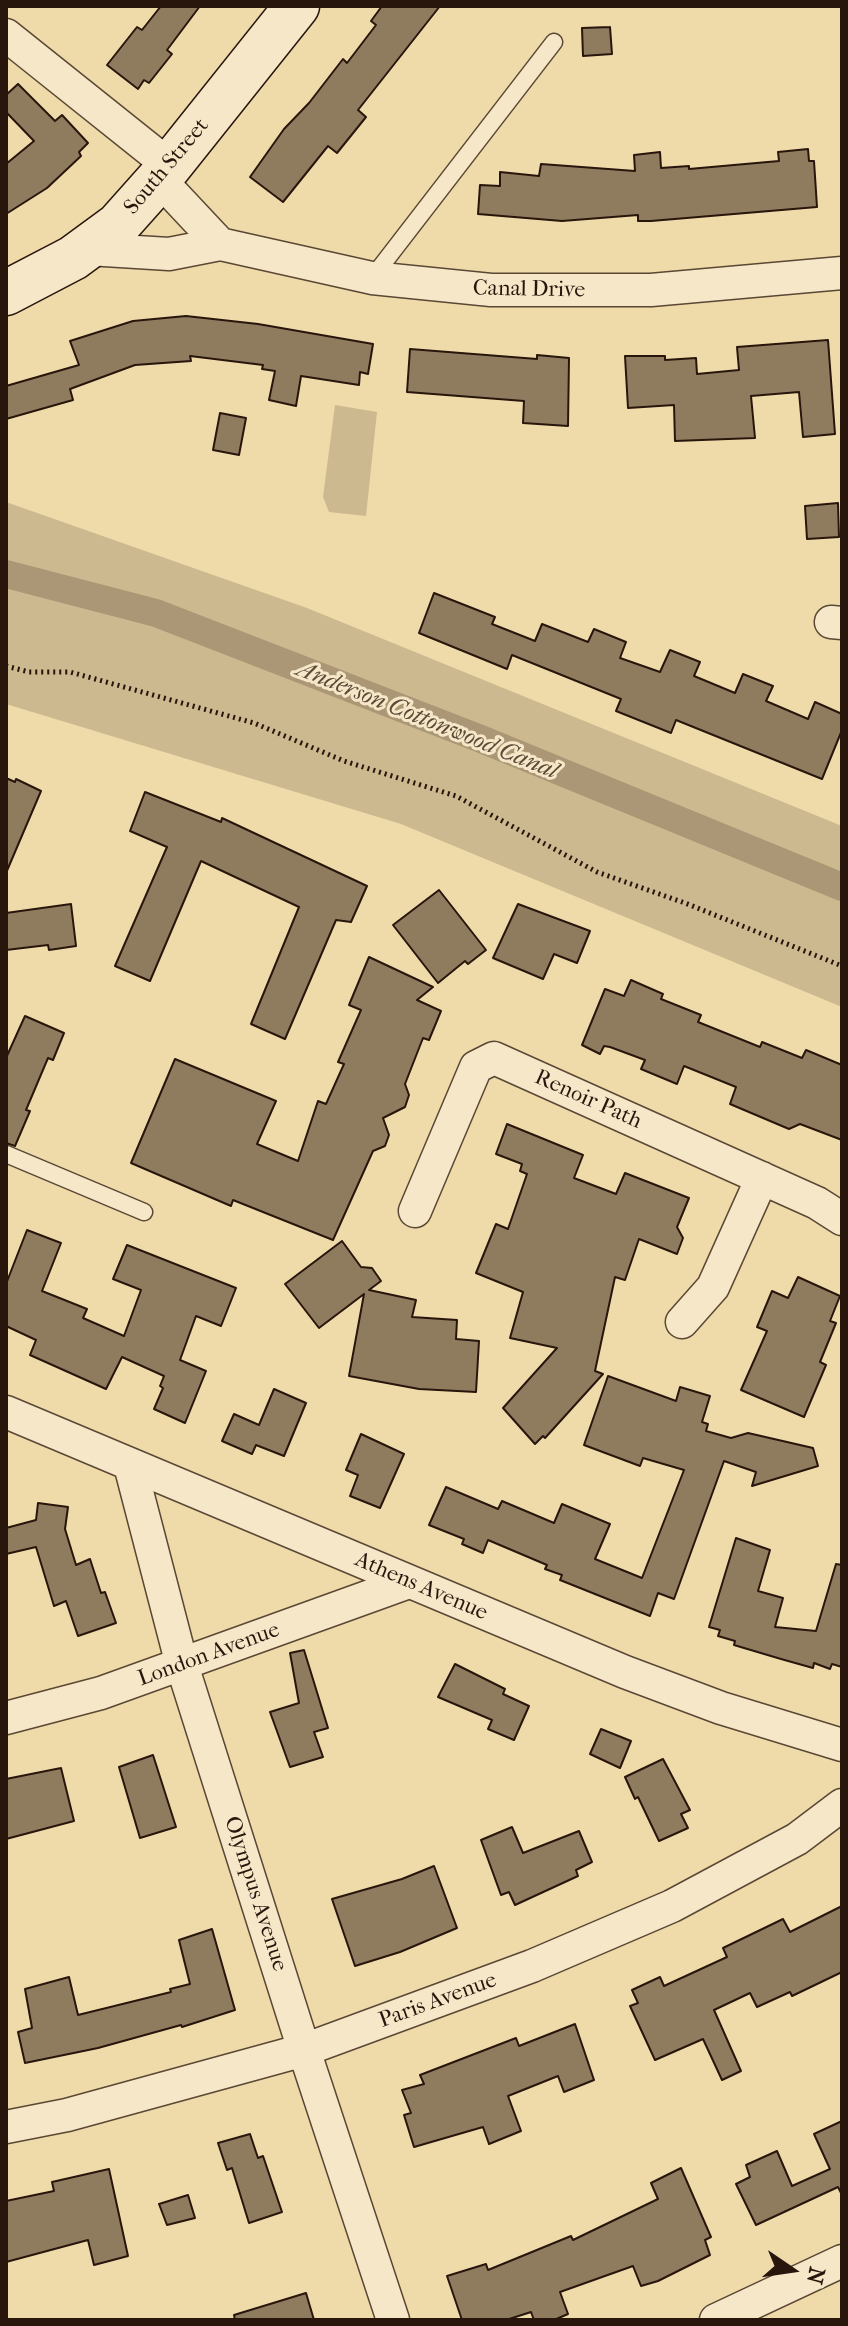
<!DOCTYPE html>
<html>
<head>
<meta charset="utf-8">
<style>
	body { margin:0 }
	#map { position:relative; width:848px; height:2326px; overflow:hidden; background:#efdaaa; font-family:"IM FELL French Canon",serif }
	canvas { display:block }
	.frame { position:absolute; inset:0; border:8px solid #28160d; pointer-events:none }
	.north { position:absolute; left:752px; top:2230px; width:80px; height:80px; -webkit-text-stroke:6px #f5e7c8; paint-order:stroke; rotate:103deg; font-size:22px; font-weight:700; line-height:32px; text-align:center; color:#28160d }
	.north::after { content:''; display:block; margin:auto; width:28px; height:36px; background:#28160d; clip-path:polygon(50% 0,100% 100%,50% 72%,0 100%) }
</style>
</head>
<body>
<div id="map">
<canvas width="848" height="2326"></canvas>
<div class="frame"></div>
<div class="north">N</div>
</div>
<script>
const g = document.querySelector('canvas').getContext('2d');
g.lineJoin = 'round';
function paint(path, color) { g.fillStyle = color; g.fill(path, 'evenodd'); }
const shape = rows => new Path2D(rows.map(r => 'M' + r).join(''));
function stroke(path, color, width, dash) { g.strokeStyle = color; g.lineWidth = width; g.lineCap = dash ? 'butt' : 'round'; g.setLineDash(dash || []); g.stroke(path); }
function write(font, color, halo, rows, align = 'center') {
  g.font = font + ' "IM FELL French Canon",serif'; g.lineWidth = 6; g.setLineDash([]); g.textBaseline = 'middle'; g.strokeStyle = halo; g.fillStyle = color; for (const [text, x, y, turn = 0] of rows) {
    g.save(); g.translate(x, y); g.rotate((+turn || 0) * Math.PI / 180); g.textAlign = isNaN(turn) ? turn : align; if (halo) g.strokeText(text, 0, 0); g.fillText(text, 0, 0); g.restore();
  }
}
const green = shape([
	[335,405,377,412,366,516,329,512,323,497],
	[6,502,307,608,842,826,842,1007,401,824,6,704]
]);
const canal = shape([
	[6,574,156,613,481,739,842,887]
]);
const building = shape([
	[161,6,200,6,167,50,172,54,149,83,144,80,138,89,107,65,137,27,142,30,161,6],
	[382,6,440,6,358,110,366,117,337,153,328,146,283,202,250,177,284,129,309,103,343,59,347,63,376,25,371,21,382,6],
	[610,27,612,54,583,56,582,28,610,27],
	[18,84,55,121,62,115,88,143,79,152,81,156,47,188,6,214,6,164,34,141,6,112,6,95,18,84],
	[808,149,809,161,814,161,817,207,651,221,638,221,638,215,562,221,478,214,480,185,500,186,500,172,539,176,541,164,635,171,634,155,660,152,661,168,689,166,689,169,779,161,778,152,808,149],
	[186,316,258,324,373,344,368,374,360,372,359,385,301,376,296,406,269,400,275,371,262,369,263,365,190,356,191,361,135,365,70,389,73,400,6,419,6,386,79,365,70,341,133,321,186,316],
	[828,340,835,434,803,437,799,392,751,396,755,438,675,441,674,405,628,408,625,356,665,356,665,360,696,358,697,374,739,370,737,347,828,340],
	[410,349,537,359,537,355,569,358,568,426,523,423,524,401,407,392,410,349],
	[220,413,246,418,239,455,213,450,220,413],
	[838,503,839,537,807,539,805,506,838,503],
	[434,593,495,617,492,624,535,641,542,624,588,642,594,629,626,642,620,658,660,672,670,650,700,662,694,676,735,693,743,674,773,686,766,701,808,719,815,702,842,714,842,730,822,779,676,720,671,733,616,711,621,699,512,655,507,669,419,633,434,593],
	[6,778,15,782,16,779,41,791,6,873,6,778],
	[145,792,221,822,222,818,367,886,351,922,336,920,285,1039,251,1024,299,907,201,861,150,981,115,966,167,847,130,831,145,792],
	[439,890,486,950,468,964,465,961,438,983,393,925,439,890],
	[71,904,76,946,49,950,48,945,6,950,6,913,71,904],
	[518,904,590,931,577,963,554,954,543,979,493,958,518,904],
	[369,957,433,987,417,1000,441,1011,429,1040,423,1038,405,1084,409,1095,405,1107,383,1118,389,1135,385,1146,373,1151,333,1240,233,1200,231,1206,131,1163,175,1059,276,1101,257,1144,298,1161,318,1101,326,1104,344,1064,338,1062,361,1010,349,1005,369,957],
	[631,980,663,994,661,999,701,1015,698,1022,760,1047,762,1042,802,1058,806,1050,842,1065,842,1140,800,1124,789,1129,730,1104,736,1087,684,1066,677,1084,641,1069,645,1060,610,1047,604,1046,600,1054,582,1045,605,989,624,996,631,980],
	[25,1016,64,1033,53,1060,48,1058,26,1110,30,1111,15,1146,6,1143,6,1058,25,1016],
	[507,1124,583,1155,574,1178,616,1194,625,1173,689,1198,677,1227,683,1238,677,1254,639,1239,625,1280,615,1277,595,1371,603,1374,545,1438,543,1436,535,1444,503,1408,557,1348,510,1338,523,1292,476,1273,496,1224,508,1229,527,1174,520,1171,522,1164,496,1154,507,1124],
	[27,1230,61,1243,42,1291,87,1309,83,1318,124,1336,141,1290,113,1279,127,1245,236,1288,221,1326,196,1316,180,1360,206,1371,185,1423,154,1409,163,1388,160,1386,164,1376,122,1357,106,1389,30,1355,36,1340,6,1326,6,1284,27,1230],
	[342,1241,361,1267,372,1268,381,1281,369,1290,416,1300,412,1317,457,1320,456,1339,479,1341,476,1392,419,1389,349,1376,364,1294,319,1328,285,1284,342,1241],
	[798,1277,840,1296,830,1321,836,1323,820,1362,826,1365,804,1417,741,1390,767,1331,757,1327,772,1291,788,1298,798,1277],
	[608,1376,676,1401,680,1387,710,1396,702,1422,708,1424,706,1431,731,1438,748,1433,813,1448,818,1466,752,1486,756,1472,724,1461,674,1599,658,1593,650,1616,560,1580,562,1575,545,1569,547,1565,488,1540,483,1553,462,1544,464,1539,429,1525,446,1487,498,1509,502,1501,554,1523,562,1504,610,1524,595,1559,642,1578,684,1470,643,1458,640,1466,584,1445,608,1376],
	[274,1389,306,1403,284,1456,256,1445,252,1454,222,1441,234,1414,259,1425,274,1389],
	[361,1434,404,1454,380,1508,350,1496,358,1475,346,1470,361,1434],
	[38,1503,68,1507,65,1529,76,1565,90,1559,101,1593,105,1592,116,1623,78,1636,66,1601,54,1606,36,1547,6,1554,6,1528,36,1520,38,1503],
	[736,1538,770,1550,758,1591,783,1598,775,1627,816,1631,836,1564,842,1565,842,1667,832,1664,830,1669,814,1663,813,1668,781,1659,734,1645,735,1641,718,1636,720,1630,709,1627,736,1538],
	[304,1650,328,1728,314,1732,323,1757,290,1767,270,1712,299,1703,290,1653,304,1650],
	[455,1664,505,1689,503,1694,529,1706,514,1740,488,1729,492,1720,438,1697,455,1664],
	[601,1729,631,1741,620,1768,590,1754,601,1729],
	[153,1755,176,1827,140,1838,119,1767,153,1755],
	[663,1759,690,1810,681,1814,688,1828,659,1841,638,1797,635,1799,625,1777,663,1759],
	[61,1768,74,1821,6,1839,6,1779,61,1768],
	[512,1827,523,1853,579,1831,592,1862,576,1870,578,1876,515,1905,509,1892,501,1895,481,1840,512,1827],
	[434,1866,457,1928,400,1952,355,1966,332,1899,402,1879,434,1866],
	[842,1906,842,1972,792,1996,790,1992,757,2007,750,1993,714,2010,741,2071,722,2080,703,2039,655,2060,630,2006,638,2003,632,1990,660,1977,664,1986,727,1957,723,1948,783,1919,790,1932,842,1906],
	[212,1929,235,2010,182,2027,181,2025,98,2048,25,2063,18,2032,32,2028,25,1989,69,1977,78,2015,171,1992,170,1989,190,1984,179,1940,212,1929],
	[575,2024,594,2080,564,2092,558,2076,508,2096,521,2131,489,2144,483,2127,414,2147,404,2115,411,2113,402,2090,424,2084,420,2075,516,2038,519,2046,575,2024],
	[842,2121,842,2195,838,2187,756,2225,736,2184,750,2177,746,2165,777,2151,792,2186,830,2169,814,2134,842,2121],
	[250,2134,258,2158,263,2156,282,2212,249,2223,232,2168,227,2170,218,2143,250,2134],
	[681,2168,711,2237,705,2240,710,2255,658,2281,641,2286,633,2266,560,2292,568,2314,554,2320,534,2320,531,2312,506,2320,462,2320,447,2276,486,2264,488,2270,571,2236,573,2240,658,2199,651,2183,681,2168],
	[109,2169,128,2256,94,2265,88,2240,6,2262,6,2201,54,2191,52,2182,109,2169],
	[188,2195,195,2218,167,2225,159,2204,188,2195],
	[306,2293,314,2320,235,2320,234,2315,306,2293]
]);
const path = shape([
	[6,666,29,672,70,672,254,723,344,761,456,796,597,872,685,903,842,966]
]);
const lane = shape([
	[372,278,554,42],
	[6,1154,144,1212]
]);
const street = shape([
	[6,35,170,166],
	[159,179,220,244],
	[88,249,169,254,220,244,372,278,491,290,651,290,842,273],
	[831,622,842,623],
	[415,1211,476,1067,494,1058,817,1203,842,1219],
	[682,1322,713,1287,762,1178],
	[6,1412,625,1672,721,1708,842,1745],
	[130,1465,182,1665,304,2050,393,2320],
	[6,1718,101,1693,409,1582],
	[6,2127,67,2115,304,2050,532,1966,672,1906,797,1839,842,1805],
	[716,2320,842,2261]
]);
const secondary = shape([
	[6,293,73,258,118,225,159,179,297,6]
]);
const streetNames = [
	["South Street",167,167,-50],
	["Canal Drive",529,290,1],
	["Renoir Path",588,1100,24],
	["Athens Avenue",421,1587,23],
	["London Avenue",209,1655,-20],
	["Olympus Avenue",255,1894,72],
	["Paris Avenue",438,2001,-20]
];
const waterNames = [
	["Anderson Cottonwood Canal",427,721,22]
];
paint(green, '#cdb98f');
stroke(canal, '#ab9775', 28);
paint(building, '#8f7c5f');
stroke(building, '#28160d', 2);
stroke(lane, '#5a4734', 19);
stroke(street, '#5a4734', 35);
stroke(secondary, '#28160d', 47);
stroke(path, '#28160d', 5, [2, 4]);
stroke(lane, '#f5e7c8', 16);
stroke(street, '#f5e7c8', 32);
stroke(secondary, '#f5e7c8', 44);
write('22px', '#28160d', '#f5e7c8', streetNames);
write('italic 24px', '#5c4a37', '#f5e7c8', waterNames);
</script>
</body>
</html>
